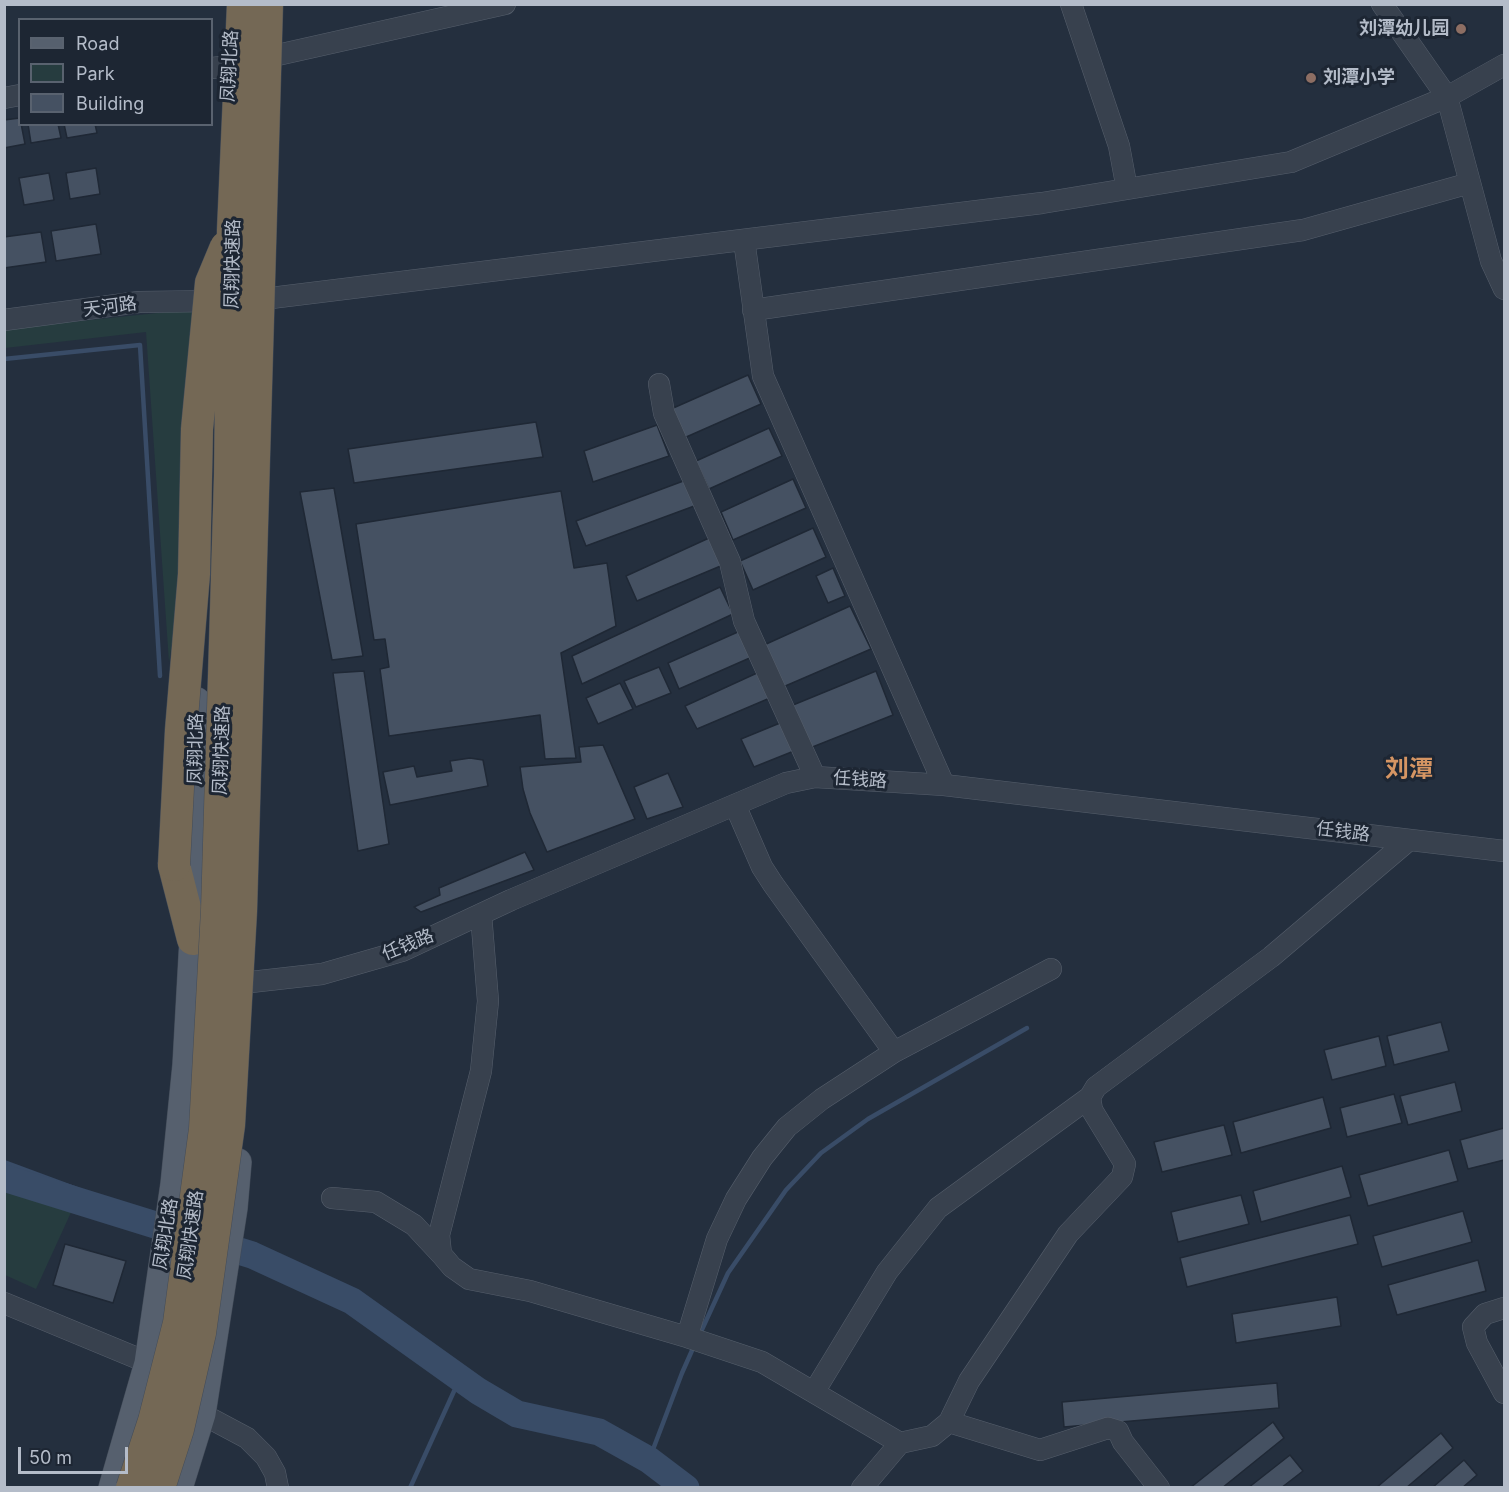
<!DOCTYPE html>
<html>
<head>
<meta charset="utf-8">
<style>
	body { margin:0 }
	#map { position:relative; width:1509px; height:1492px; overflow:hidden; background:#242f3e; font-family:Inter,sans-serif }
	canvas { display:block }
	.frame { position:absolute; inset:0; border:6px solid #b4bcc9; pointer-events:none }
	.legend { position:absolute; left:18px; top:18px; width:195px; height:108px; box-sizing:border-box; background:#1d2633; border:2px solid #59626f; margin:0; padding:8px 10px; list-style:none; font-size:18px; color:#b4bcc9 }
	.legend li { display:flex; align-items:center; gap:12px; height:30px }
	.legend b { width:30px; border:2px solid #59626f }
	.scale { position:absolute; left:18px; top:1447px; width:110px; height:27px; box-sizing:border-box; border:3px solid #b4bcc9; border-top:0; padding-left:8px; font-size:18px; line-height:21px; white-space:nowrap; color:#b4bcc9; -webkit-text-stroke:4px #1d2633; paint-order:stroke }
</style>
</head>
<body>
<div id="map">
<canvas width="1509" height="1492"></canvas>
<div class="frame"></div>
<ul class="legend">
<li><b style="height:8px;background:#56606e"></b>Road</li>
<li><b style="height:16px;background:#263c3f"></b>Park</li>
<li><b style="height:16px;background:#455162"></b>Building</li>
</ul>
<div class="scale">50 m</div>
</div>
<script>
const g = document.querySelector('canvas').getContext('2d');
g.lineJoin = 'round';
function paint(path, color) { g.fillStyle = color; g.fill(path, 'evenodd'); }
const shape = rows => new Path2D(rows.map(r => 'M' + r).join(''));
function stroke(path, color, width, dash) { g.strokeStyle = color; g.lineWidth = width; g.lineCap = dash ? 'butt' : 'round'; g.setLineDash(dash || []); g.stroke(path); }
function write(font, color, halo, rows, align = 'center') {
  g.font = font + ' Inter,"Noto Sans SC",sans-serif'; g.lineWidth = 6; g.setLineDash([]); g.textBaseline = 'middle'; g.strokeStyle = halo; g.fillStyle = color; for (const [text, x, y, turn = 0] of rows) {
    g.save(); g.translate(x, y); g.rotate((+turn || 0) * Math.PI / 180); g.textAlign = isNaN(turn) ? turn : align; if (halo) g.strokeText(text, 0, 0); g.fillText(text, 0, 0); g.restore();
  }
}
const green = shape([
	[196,309,184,572,169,662,146,332,5,348,4,329],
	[5,1191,42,1196,73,1208,36,1289,5,1275]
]);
const water = shape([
	[5,1160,94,1193,42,1196,5,1191]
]);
const stream = shape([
	[4,359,140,345,160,676],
	[699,1336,728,1273,786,1190,821,1153,868,1119,1027,1028],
	[649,1460,682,1373,694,1346],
	[410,1488,460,1378]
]);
const river = shape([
	[4,1178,252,1255,352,1301,478,1391,517,1414,599,1432,649,1460,686,1488]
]);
const building = shape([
	[20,118,25,144,4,148,4,120,20,118],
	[28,124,58,124,61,138,31,143,28,124],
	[64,124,95,124,97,133,67,138,64,124],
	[96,168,100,194,70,199,66,173,96,168],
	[49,173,54,200,24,205,19,178,49,173],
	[96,224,101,254,56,261,51,231,96,224],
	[41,232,46,262,4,268,4,237,41,232],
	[748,375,761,404,684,438,671,409,748,375],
	[536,422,543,457,354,483,348,449,536,422],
	[657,425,669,456,593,482,584,451,657,425],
	[769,428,782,456,709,489,696,461,769,428],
	[793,479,806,508,733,540,721,512,793,479],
	[686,480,697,505,586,546,576,521,686,480],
	[334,488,363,656,332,660,300,492,334,488],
	[561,491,574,568,607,563,616,626,561,653,576,758,545,759,540,715,389,736,380,669,389,667,385,639,374,640,356,524,561,491],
	[813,528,826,557,753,590,740,561,813,528],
	[709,538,723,565,637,601,626,576,709,538],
	[833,568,845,596,828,603,816,576,833,568],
	[720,587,733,614,582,684,572,656,720,587],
	[850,606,871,649,783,687,764,645,850,606],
	[740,631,752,657,679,689,668,663,740,631],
	[659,667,671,693,636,707,624,681,659,667],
	[364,671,389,844,358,851,333,673,364,671],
	[876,671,893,715,810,748,793,705,876,671],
	[757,673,770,698,697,729,685,706,757,673],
	[620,683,633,709,598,724,586,698,620,683],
	[780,723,794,751,754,767,741,739,780,723],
	[603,745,635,819,547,852,530,813,523,789,520,767,581,762,579,747,603,745],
	[470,758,483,760,488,786,390,805,383,772,414,766,417,777,452,771,450,761,470,758],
	[668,773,683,807,647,819,634,787,668,773],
	[525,852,534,870,421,912,414,907,440,895,439,888,525,852],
	[1441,1022,1449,1051,1394,1065,1387,1036,1441,1022],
	[1379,1036,1386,1066,1332,1080,1324,1050,1379,1036],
	[1455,1082,1462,1111,1408,1125,1400,1096,1455,1082],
	[1394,1094,1402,1123,1347,1137,1340,1108,1394,1094],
	[1323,1097,1331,1128,1241,1153,1233,1122,1323,1097],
	[1224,1125,1232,1155,1162,1172,1154,1142,1224,1125],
	[1504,1128,1504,1160,1468,1169,1460,1140,1504,1128],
	[1449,1150,1458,1181,1368,1206,1359,1175,1449,1150],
	[1342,1166,1351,1197,1261,1222,1253,1191,1342,1166],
	[1241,1195,1249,1224,1178,1242,1171,1212,1241,1195],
	[1463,1211,1472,1242,1382,1267,1373,1236,1463,1211],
	[1350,1215,1358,1244,1187,1287,1180,1258,1350,1215],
	[65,1244,126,1261,113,1303,53,1285,65,1244],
	[1478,1260,1486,1291,1397,1315,1388,1285,1478,1260],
	[1337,1297,1341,1326,1236,1343,1232,1314,1337,1297],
	[1277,1383,1279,1408,1064,1427,1062,1402,1277,1383],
	[1273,1422,1284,1438,1222,1488,1190,1488,1273,1422],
	[1441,1433,1453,1448,1406,1488,1376,1488,1441,1433],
	[1290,1455,1303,1471,1281,1488,1248,1488,1290,1455],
	[1464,1460,1477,1475,1462,1488,1432,1488,1464,1460]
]);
const minor = shape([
	[1071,4,1119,146,1127,189],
	[1382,4,1447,97,1491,261,1504,289],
	[273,56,505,4],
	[212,68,230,66],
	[4,98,20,95],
	[744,240,763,376,944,785],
	[271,298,1042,203,1291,162,1447,97,1504,65],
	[753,310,1303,230,1470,183],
	[4,320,139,302,216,301],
	[659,384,664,413,730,562,744,621,815,777],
	[735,805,762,867,773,884,894,1052],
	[481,914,488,1001,481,1071,439,1235,441,1254,452,1267,469,1279,530,1291,687,1337,762,1362,900,1443,932,1436,949,1422,969,1381,1068,1234,1122,1177,1125,1164,1092,1110,1090,1097,1096,1087,1271,957,1409,840],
	[251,982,322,974,402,951,511,900,786,783,815,777,944,785,1504,851],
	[332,1198,376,1202,414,1225,441,1254],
	[4,1303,161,1368],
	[1504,1308,1485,1314,1473,1327,1477,1343,1504,1393],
	[687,1337,717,1239,736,1199,762,1158,787,1127,822,1099,894,1052,1051,969],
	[814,1392,887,1272,938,1208,1090,1097],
	[202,1414,247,1438,266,1457,275,1473,278,1488],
	[949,1422,1040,1450,1108,1428,1118,1431,1123,1442,1159,1488],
	[862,1488,900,1443]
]);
const major = shape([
	[112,1488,148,1363,174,1184,186,1065,193,939,197,701],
	[179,1488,202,1414,234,1208,238,1162]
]);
const highway = shape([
	[174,865,193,939]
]);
const highwayBridge = shape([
	[174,865,181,730,194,574,197,429,211,283,226,247],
	[132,1488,154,1421,179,1323,205,1129,217,910,230,476,233,230,243,4],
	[159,1488,178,1429,200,1333,229,1125,241,911,267,4]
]);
const markers = [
	[1461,29,6,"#8d6e63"],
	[1311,78,6,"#8d6e63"]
];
const poiNames = [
	["刘潭幼儿园",1449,29],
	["刘潭小学",1323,78,"left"]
];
const streetNames = [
	["凤翔北路",230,66,-87],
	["凤翔快速路",233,264,-89],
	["天河路",110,307,-7],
	["凤翔北路",196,749,-89],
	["凤翔快速路",222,750,-88],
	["任钱路",860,780,4],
	["任钱路",1343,832,7],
	["任钱路",408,945,-22],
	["凤翔北路",166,1234,-81],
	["凤翔快速路",191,1235,-82]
];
const districtNames = [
	["刘潭",1409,770]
];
paint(green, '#263c3f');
paint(water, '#394c67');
stroke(stream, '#394c67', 4.5);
stroke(river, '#394c67', 27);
paint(building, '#455162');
stroke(building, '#1f2835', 1.5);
stroke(minor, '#565f6c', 22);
stroke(major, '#414a57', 28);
stroke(highway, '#434c59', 33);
stroke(minor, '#38414e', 21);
stroke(major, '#56606e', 27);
stroke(highway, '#746855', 32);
stroke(highwayBridge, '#434c59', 33, []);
stroke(highwayBridge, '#746855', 32);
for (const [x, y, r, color] of markers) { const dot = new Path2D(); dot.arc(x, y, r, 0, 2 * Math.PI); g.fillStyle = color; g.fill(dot); stroke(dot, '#1d2633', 2); }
write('bold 18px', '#b4bcc9', '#1d2633', poiNames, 'right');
write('18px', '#b4bcc9', '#1d2633', streetNames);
write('bold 24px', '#d59563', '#1d2633', districtNames);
</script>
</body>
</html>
